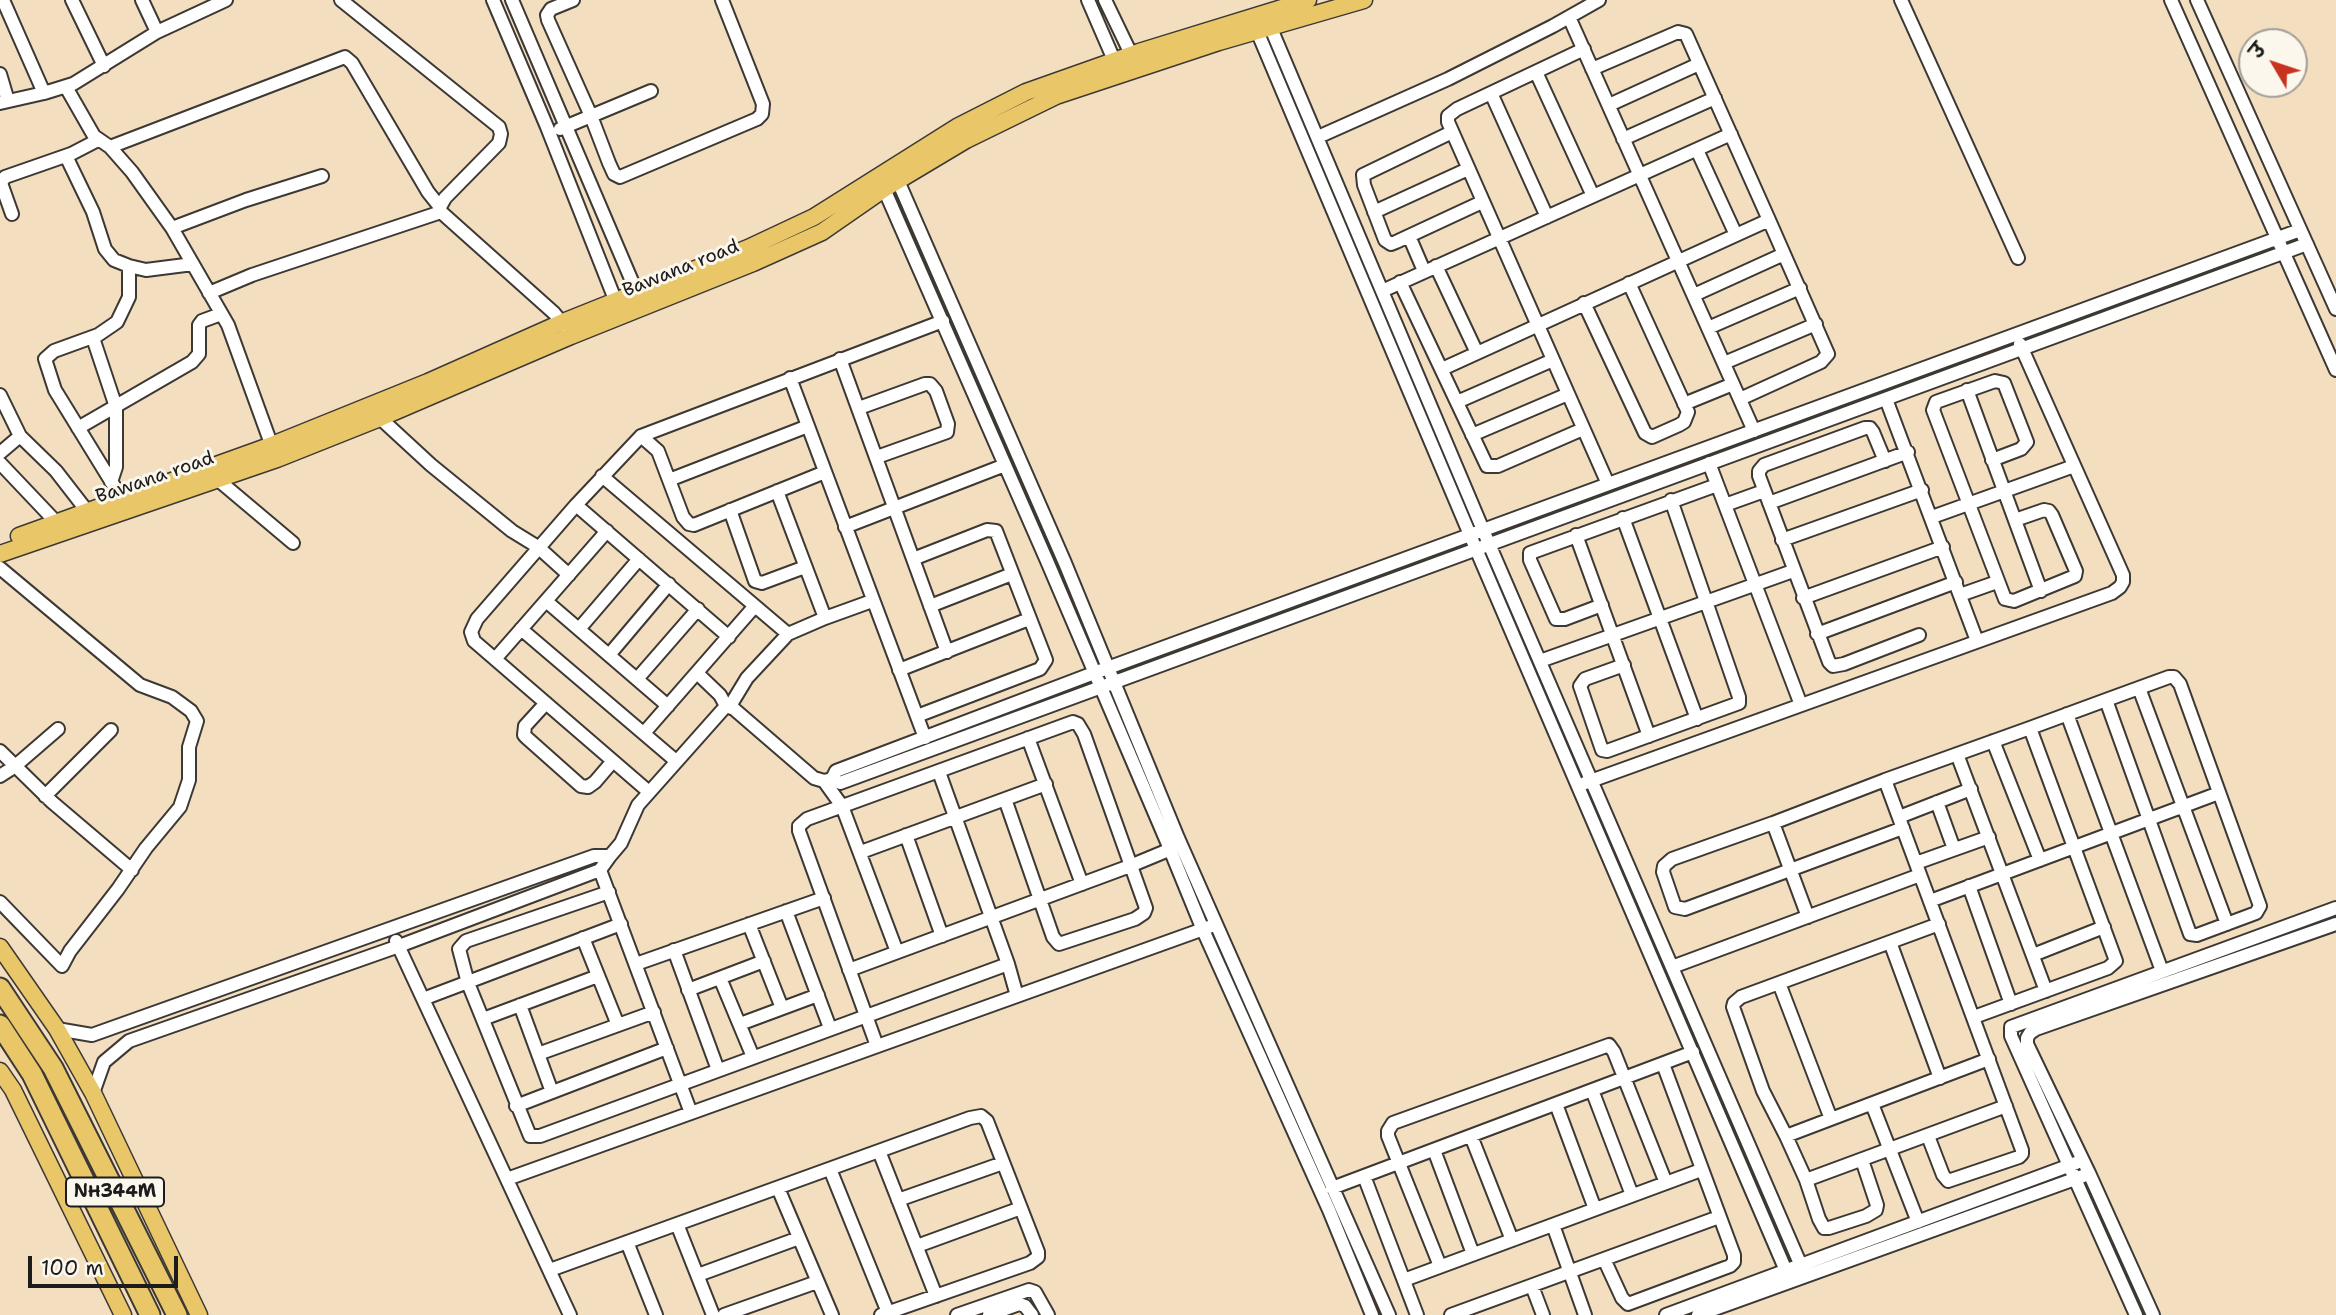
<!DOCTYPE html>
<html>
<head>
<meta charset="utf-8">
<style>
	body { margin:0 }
	#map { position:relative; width:2336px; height:1315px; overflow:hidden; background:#f4dec0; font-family:"Shantell Sans","Playpen Sans Deva",sans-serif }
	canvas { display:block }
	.north { position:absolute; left:2238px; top:28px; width:70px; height:70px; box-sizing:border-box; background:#fbf7ec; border:2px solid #a29f99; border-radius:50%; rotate:309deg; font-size:19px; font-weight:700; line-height:28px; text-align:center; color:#1c1c1c }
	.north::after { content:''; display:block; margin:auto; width:24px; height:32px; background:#c8321e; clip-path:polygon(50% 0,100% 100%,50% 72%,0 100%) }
	.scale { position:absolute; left:28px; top:1256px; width:150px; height:32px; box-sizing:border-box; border:4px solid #1c1c1c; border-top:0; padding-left:9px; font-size:21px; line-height:24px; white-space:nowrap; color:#1c1c1c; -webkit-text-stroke:5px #fbf7ec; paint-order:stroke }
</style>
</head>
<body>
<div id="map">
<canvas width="2336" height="1315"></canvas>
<div class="north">उ</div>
<div class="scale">100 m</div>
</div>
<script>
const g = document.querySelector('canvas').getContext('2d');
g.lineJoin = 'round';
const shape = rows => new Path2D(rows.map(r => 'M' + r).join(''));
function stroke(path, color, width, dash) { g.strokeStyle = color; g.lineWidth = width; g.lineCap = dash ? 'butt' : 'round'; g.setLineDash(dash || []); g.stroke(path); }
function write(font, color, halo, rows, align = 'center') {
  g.font = font + ' "Shantell Sans",sans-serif'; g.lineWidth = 6; g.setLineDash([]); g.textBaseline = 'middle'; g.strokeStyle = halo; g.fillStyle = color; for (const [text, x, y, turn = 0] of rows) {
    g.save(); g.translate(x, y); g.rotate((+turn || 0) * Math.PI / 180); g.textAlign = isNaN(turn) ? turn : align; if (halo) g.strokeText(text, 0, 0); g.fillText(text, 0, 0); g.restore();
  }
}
const minor = shape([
	[3,0,44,93],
	[72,0,104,66],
	[142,0,157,32],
	[341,0,499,127,501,134,499,143,445,198,440,207,441,212,554,313,567,329],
	[493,0,547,127,616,302],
	[512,0,637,293],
	[573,0,551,9,547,15,548,20,591,116,609,163,614,174,620,177,757,119,762,114,763,104,722,0],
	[1088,0,1114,60],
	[1105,0,1131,54],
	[1901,0,2018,258],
	[2171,0,2336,370],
	[2197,0,2336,309],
	[1569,17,1754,431],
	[1270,26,1483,530,1805,1275],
	[1257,31,1476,549,1790,1280],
	[1584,49,1457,109,1448,116,1448,122,1608,484],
	[1592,69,1678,32,1686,34,1769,220,1828,354,1821,362,1740,399],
	[1536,72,1593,196],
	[0,74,8,101],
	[66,87,94,136,110,147,132,172,172,228,228,325,274,452],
	[1491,93,1547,217],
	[0,103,44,93,73,84,157,32,226,0],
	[1609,105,1699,64],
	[560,129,651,91],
	[1452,132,1363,175,1364,185,1385,240,1391,244,1396,242,1482,202],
	[1318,137,1448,79,1553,26,1599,0],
	[1623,139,1715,98],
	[110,147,345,57,352,63,428,192,440,207],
	[1697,150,1736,235],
	[66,156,93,212,105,249,114,260,129,266,146,270,193,264],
	[895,174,1065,563,1178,838,1389,1315],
	[881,182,1047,561,1167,842,1203,930,1329,1210,1372,1315],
	[1374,212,1468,169],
	[12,214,1,183,5,177,71,154,98,140],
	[172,228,246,200,322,176],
	[2300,230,1094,673,836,771,832,779,840,783,2307,244],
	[1409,236,1424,271],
	[1436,266,1477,353],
	[1400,282,1487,466,1498,466,1583,429],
	[1382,291,1731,134],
	[209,293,252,275,441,212],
	[1694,295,1784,254],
	[1584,303,1645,433,1652,437,1679,425,1684,422,1688,412,1629,283],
	[1708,328,1800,288],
	[93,338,116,407,116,467,111,482],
	[840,359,947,652],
	[1724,363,1816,324],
	[1442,369,1769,220],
	[790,378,925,738],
	[1967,390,2041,591],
	[0,395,20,436,56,471,87,511],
	[1886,399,1977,641],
	[1457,402,1553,360],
	[1684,404,1733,384],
	[859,408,925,384,930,384,936,391,948,424,947,432,877,457],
	[380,418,431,465,512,531,538,547,569,575],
	[78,428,192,362,199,354,199,325,202,321,221,314],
	[1472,435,1568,394],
	[641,436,658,451,683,517,689,524,694,525,825,472],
	[0,453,20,436],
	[1992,460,2021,449,2027,442,2004,383,1995,381,1936,402,1933,410,2005,599,2014,601,2075,576,2076,571,2052,515,2049,511,2044,510,2015,520],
	[1885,461,1873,432,1870,428,1865,428,1764,465,1759,471,1759,476,1829,662,1833,666,1844,664,1919,635],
	[0,463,56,522],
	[1709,463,1801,705],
	[602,476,788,634],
	[217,479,293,543],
	[669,480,808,426],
	[777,491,825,618],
	[122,499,55,390,45,359,54,351,98,335,117,322,129,297,129,266],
	[1769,503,1908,452],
	[576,505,729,637],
	[1725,505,1764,491],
	[730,510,755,581,762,583,805,567],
	[1932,517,2074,466],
	[1623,518,1697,719],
	[845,527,1005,465],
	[1576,535,1649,736],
	[1782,540,1922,490],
	[913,559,987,530,996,531,1046,660,1040,669,917,716],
	[0,568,140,685,172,697,191,711,197,721,189,747,189,780,180,807,146,848,118,889,70,951,62,966,0,902],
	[1960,595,1997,582],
	[1803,598,1943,547],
	[546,601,668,706],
	[1602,605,1565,619,1556,619,1530,560,1530,553,1717,485],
	[930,606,1012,574],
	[521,629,676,761],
	[579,629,639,559],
	[1817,634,1956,582],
	[609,655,669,584],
	[495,659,607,531],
	[1540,661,1793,571],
	[1624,665,1585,679,1580,686,1602,750,1607,751,1739,703,1739,697,1671,500],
	[899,670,1029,619],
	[697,673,720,695,726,706],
	[637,679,698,609],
	[2139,688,2227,924],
	[546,703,525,726,524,735,527,738,581,786,588,787,595,782,613,761],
	[730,706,747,678,788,634,825,618,872,601],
	[2067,714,2162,971],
	[644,733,754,607],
	[1028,738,1082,884],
	[1993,741,2040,860],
	[0,751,52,802,132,870],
	[1957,754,2046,991],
	[939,772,1008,964,1017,996],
	[0,776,14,767,58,729],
	[1885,780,2022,1150,2022,1154,2019,1157,1948,1181,1943,1175,1928,1136],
	[824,781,842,806,897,952],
	[1585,783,2112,593,2120,587,2123,582,2123,575,2020,344],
	[649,792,474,641,471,632,477,619,576,505,641,436,943,321],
	[45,796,111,730],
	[1937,802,1954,849],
	[1899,817,1971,789],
	[1773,823,1808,917],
	[1903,828,1685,909,1675,907,1663,872,1664,866,1672,859,1773,823,1885,780,2030,728,2106,700,2169,677,2174,677,2180,684,2260,906,2256,913,2197,935,2190,934,2106,700],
	[906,835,942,936],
	[861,852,1046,784],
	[610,856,621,843,638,805,726,706,734,709,814,778,824,781,832,779],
	[1916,863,1989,837],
	[600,870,691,1113],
	[1969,886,2011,1004],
	[609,892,466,941,459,949,468,983,530,1136,540,1136,1008,964],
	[1930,901,2219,793],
	[786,911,830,1028],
	[749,924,782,1008],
	[583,938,618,1025],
	[396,941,570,1315],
	[1890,942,1940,1078],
	[674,950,718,1070],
	[2033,955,2104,927],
	[636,964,824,898],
	[1672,967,1920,875],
	[849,970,1130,866,1171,849],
	[720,978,753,1057],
	[1779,983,1831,1119],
	[688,990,764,961],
	[423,999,621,924],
	[520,1005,552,1092],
	[1974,1017,2108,968,2116,961,2030,728],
	[483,1019,598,976],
	[740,1024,818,995],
	[57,1029,92,1035,594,856,610,856,600,870,399,946,129,1041,104,1062,93,1093],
	[877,1046,799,831,799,826,807,819,1073,722,1078,724,1084,734,1146,908,1144,913,1135,919,1059,944,1053,937,1005,799],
	[538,1054,654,1012],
	[1592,1090,1632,1195],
	[1556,1104,1595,1209],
	[1872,1104,1918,1222],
	[516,1106,667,1048],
	[1471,1136,1512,1240],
	[1786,1136,1989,1059],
	[1434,1150,1473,1254],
	[879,1151,936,1296],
	[1862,1160,1877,1205,1876,1210,1866,1216,1829,1228,1824,1228,1819,1219,1806,1180,1786,1136,1763,1091,1733,1007,1734,1003,1741,997,1939,924],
	[830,1169,889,1315],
	[1364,1176,1417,1315],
	[507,1179,1209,927],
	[1806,1180,2006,1106],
	[778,1188,832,1315],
	[1332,1188,1693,1052],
	[898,1200,1003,1163],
	[677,1224,713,1315],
	[1553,1225,1585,1315],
	[627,1242,656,1315],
	[917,1246,1021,1208],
	[1604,1259,1622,1298,1628,1304,1730,1266,1734,1262,1734,1255,1663,1064],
	[1440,1266,1388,1136,1388,1131,1393,1123,1609,1045,1614,1052,1666,1183],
	[550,1270,970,1118,981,1116,987,1121,1038,1252,1038,1257,1030,1263,881,1315],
	[698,1275,799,1238],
	[1404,1280,1701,1170],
	[1532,1286,1543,1315],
	[724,1315,817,1282],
	[957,1315,1029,1290,1035,1292,1048,1315],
	[989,1315,1019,1304,1025,1306,1032,1315],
	[1451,1315,1719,1217],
	[1666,1315,2076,1163],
	[1698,1315,2083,1176],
	[2136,1315,2011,1036,2011,1027,2336,908],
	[2153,1315,2089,1173,2027,1044,2027,1038,2030,1033,2036,1029,2336,924]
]);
const major = shape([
	[19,536,272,445,428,382,563,322,748,248,814,217,957,127,1026,92,1139,52,1308,0],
	[0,554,277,459,380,418,571,336,753,263,822,232,884,189,966,140,1056,96,1219,42,1364,0],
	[0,947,57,1029,93,1093,199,1315],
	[0,1071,13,1090,123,1315]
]);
const highway = shape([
	[0,988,53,1068,177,1315],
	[0,1025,32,1074,150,1315]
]);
const shields = [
	[115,1192,98]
];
const shieldNames = [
	["NH344M",115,1192]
];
const streetNames = [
	["Bawana road",681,269,-22],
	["Bawana road",155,478,-19]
];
stroke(minor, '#3c3935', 16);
stroke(major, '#3c3935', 19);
stroke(highway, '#3c3935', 23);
stroke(minor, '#fff', 12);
stroke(major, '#e9c769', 16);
stroke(highway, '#e9c769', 19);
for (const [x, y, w] of shields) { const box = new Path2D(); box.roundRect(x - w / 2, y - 14.5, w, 29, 5); g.fillStyle = '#fbf7ec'; g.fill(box); stroke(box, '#1c1c1c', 2); }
write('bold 18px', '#1c1c1c', null, shieldNames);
write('19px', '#1c1c1c', '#fbf7ec', streetNames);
</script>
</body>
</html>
